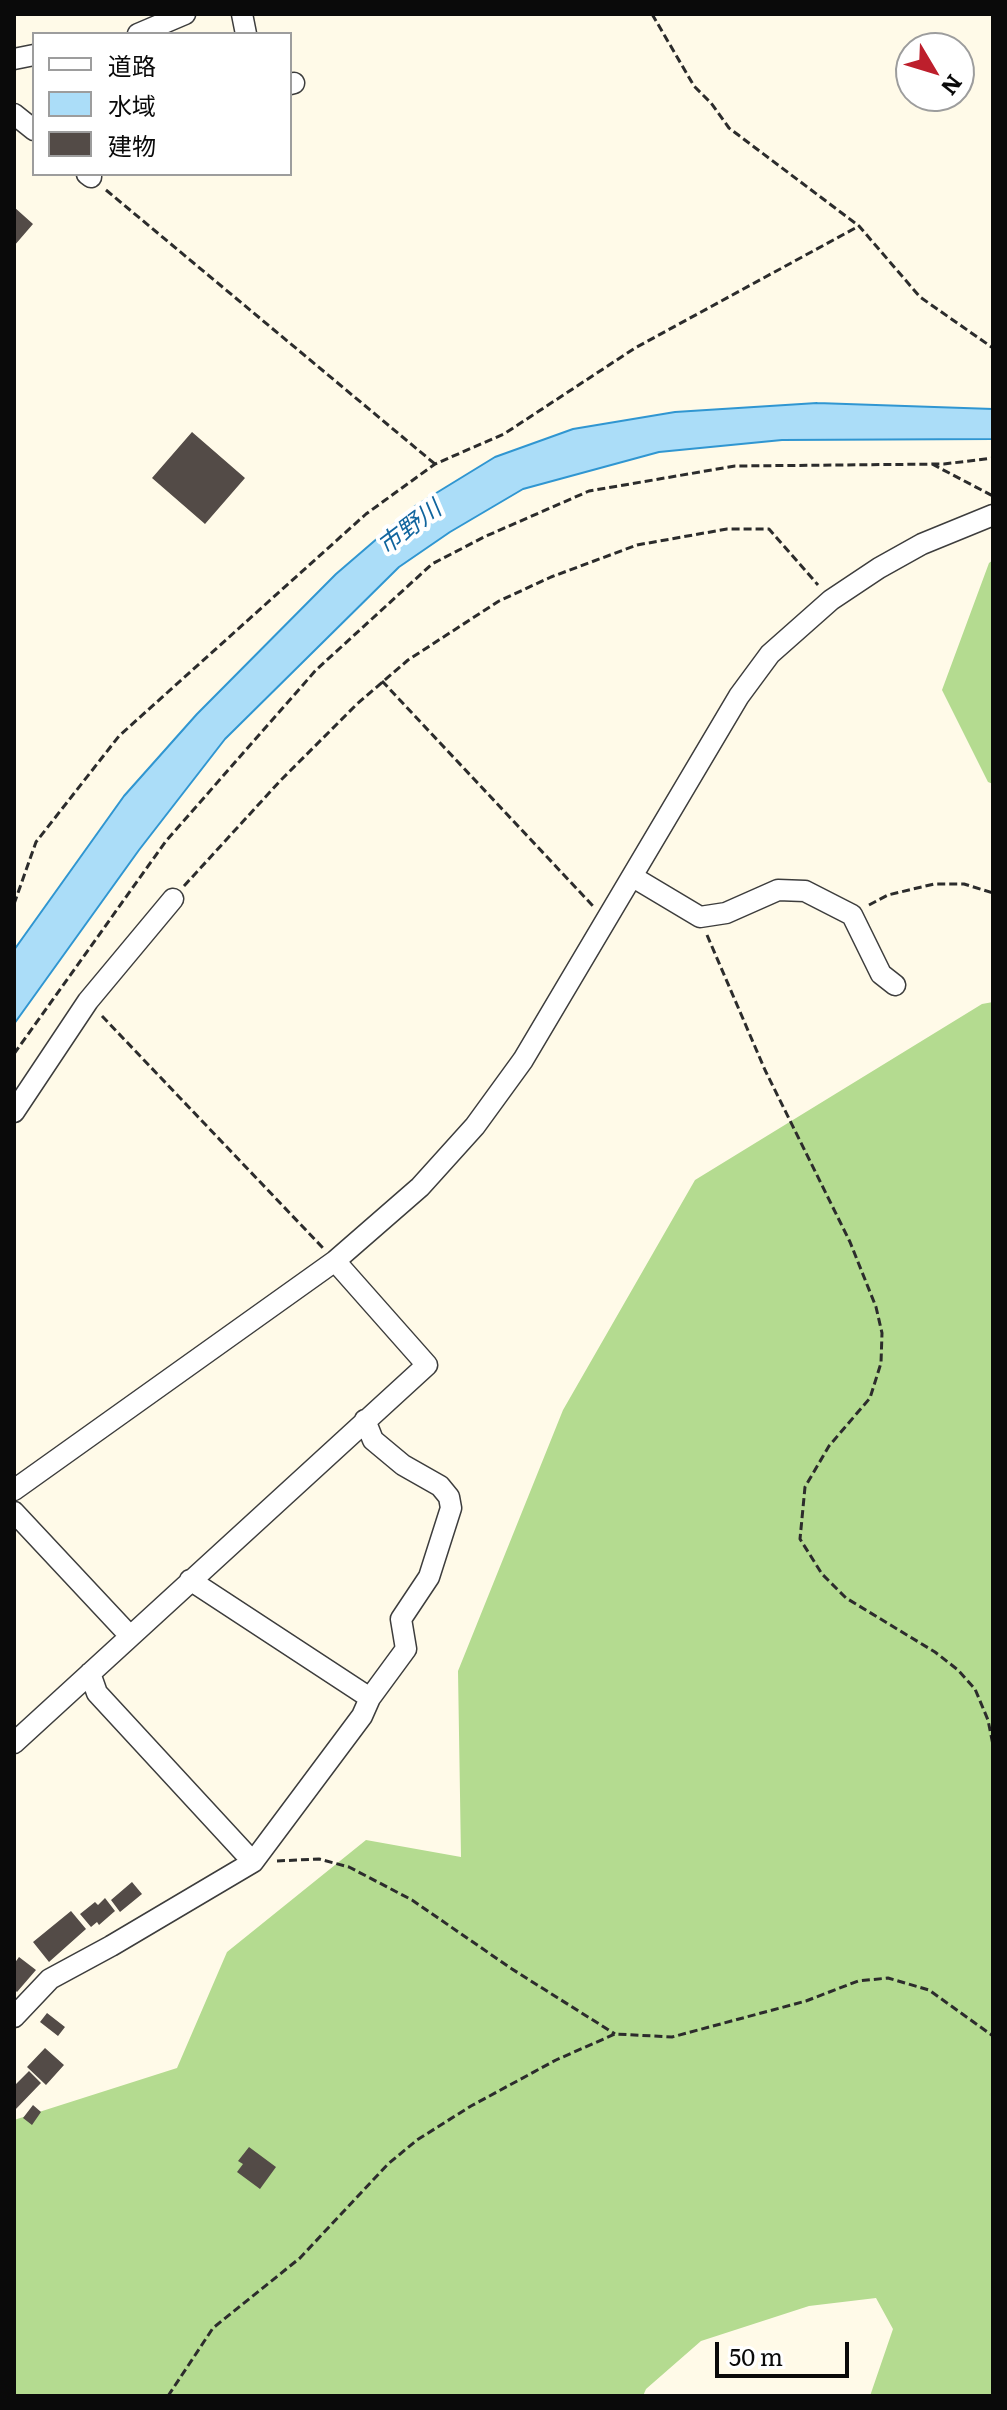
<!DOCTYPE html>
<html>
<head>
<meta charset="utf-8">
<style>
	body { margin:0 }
	#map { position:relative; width:1007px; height:2410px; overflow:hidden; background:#fffae8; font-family:Literata,"Noto Sans JP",serif }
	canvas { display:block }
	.frame { position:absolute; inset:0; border:16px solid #0a0a0a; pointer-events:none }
	.legend { position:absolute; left:32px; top:32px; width:260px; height:144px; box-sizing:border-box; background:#fff; border:2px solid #9d9d9d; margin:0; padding:10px 14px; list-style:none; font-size:24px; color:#0a0a0a }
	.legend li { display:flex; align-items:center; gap:16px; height:40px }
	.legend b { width:40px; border:2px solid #9d9d9d }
	.north { position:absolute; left:895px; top:32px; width:80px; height:80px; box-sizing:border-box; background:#fff; border:2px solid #9d9d9d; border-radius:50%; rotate:128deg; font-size:22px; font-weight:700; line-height:32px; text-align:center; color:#0a0a0a }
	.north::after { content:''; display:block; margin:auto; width:28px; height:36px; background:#bd1f2c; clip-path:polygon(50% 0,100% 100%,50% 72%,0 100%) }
	.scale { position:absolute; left:715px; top:2342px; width:134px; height:36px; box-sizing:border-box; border:4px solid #0a0a0a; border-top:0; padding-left:10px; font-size:24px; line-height:28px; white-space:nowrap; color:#0a0a0a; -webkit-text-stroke:6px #fff; paint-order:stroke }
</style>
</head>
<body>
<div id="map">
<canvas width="1007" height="2410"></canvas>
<div class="frame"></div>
<ul class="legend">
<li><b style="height:10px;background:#fff"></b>道路</li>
<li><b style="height:22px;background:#abddf8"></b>水域</li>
<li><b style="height:22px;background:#534b47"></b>建物</li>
</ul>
<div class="north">N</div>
<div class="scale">50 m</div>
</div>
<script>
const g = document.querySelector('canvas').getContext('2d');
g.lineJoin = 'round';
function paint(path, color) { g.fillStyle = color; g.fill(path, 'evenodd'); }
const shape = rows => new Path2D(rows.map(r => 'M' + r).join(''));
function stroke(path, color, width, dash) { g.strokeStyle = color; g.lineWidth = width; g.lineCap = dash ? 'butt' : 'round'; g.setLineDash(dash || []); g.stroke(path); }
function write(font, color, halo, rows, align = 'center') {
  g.font = font + ' Literata,"Noto Sans JP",serif'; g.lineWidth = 8; g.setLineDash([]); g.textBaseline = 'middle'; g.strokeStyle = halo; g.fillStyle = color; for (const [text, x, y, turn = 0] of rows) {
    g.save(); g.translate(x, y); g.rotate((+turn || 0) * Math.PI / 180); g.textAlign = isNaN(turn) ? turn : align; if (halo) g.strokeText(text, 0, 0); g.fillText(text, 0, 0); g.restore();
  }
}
const forest = shape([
	[993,560,993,784,988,782,942,690,989,563],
	[993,1002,993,2396,870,2396,893,2329,876,2298,809,2306,701,2341,646,2389,643,2396,14,2396,14,2120,177,2068,227,1952,366,1840,461,1857,458,1671,563,1410,695,1180,982,1004]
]);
const water = shape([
	[817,403,993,409,993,439,782,440,659,452,523,489,450,532,399,567,225,739,139,850,14,1024,14,950,124,796,197,714,336,574,415,506,495,457,573,429,675,412,817,403]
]);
const building = shape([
	[14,207,33,224,14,246],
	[192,432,245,478,205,524,152,478],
	[132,1882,142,1894,120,1912,111,1900],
	[105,1898,115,1911,99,1925,97,1922,91,1927,80,1914,95,1902,98,1905],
	[71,1911,86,1929,49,1962,33,1942],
	[19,1957,36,1970,17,1992,14,1989,14,1964],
	[47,2013,65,2027,58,2036,40,2022],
	[45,2048,64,2065,46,2085,27,2067],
	[29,2071,41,2083,14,2111,14,2086],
	[33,2105,41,2112,32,2125,23,2118],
	[249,2147,276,2167,260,2189,237,2172,243,2164,238,2161]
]);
const path = shape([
	[652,14,694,86,711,103,729,128,859,226,920,297,993,348],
	[106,190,435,464],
	[932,464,993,496],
	[382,681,593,906],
	[184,886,280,781,357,704,408,660,499,601,551,577,637,545,727,529,769,529,818,585],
	[14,904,36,842,119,736,366,514,435,464,504,434,635,348,859,226],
	[869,905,888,895,934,884,964,884,993,893],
	[707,935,765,1070,850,1242,876,1307,882,1333,881,1363,870,1398,829,1446,805,1487,800,1539,822,1574,846,1598,935,1652,958,1670,975,1689,988,1720,993,1745],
	[102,1016,323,1248],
	[14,1054,166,841,316,670,432,564,484,537,589,491,735,466,944,464,993,458],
	[277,1861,319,1859,349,1867,412,1900,512,1969,615,2034],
	[168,2396,213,2328,300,2258,388,2164,417,2140,471,2106,556,2060,615,2034,672,2037,806,2001,858,1981,888,1978,929,1990,993,2036]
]);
const minor = shape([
	[242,14,246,34],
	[138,34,185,14],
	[14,59,34,55],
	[290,84,294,83],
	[14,114,34,130],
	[87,174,91,177],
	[633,877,700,917,726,913,778,890,805,891,852,915,881,974,895,985],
	[14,1112,88,1001,173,899],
	[365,1420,373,1440,403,1465,440,1486,449,1497,451,1508,429,1577,401,1619,406,1649,370,1698],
	[14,1490,335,1261,420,1187,475,1126,523,1060,739,696,770,654,831,600,879,568,922,544,993,515],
	[14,1512,130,1636],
	[90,1673,97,1693,253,1862],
	[14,1743,427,1365,335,1261],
	[14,2017,50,1979,111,1946,253,1862,362,1716,370,1698,190,1580]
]);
const waterNames = [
	["市野川",410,528,-37]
];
paint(forest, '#b4db90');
paint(water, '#abddf8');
stroke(water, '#3096d1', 2);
paint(building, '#534b47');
stroke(minor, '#3d3d3d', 23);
stroke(path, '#2c2c2c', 3, [8, 4]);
stroke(minor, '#fff', 20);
write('italic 24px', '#11659e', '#fff', waterNames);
</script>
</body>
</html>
